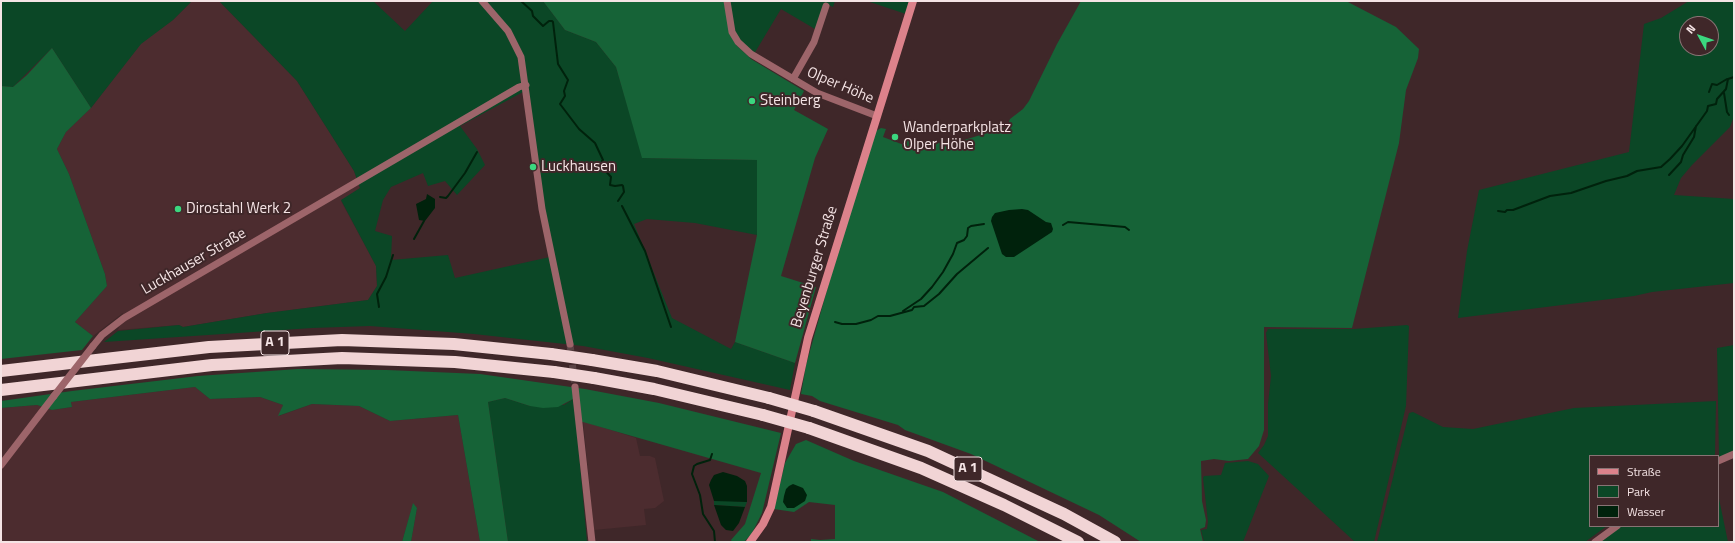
<!DOCTYPE html>
<html>
<head>
<meta charset="utf-8">
<style>
	body { margin:0 }
	#map { position:relative; width:1735px; height:543px; overflow:hidden; background:#3f2729; font-family:"Titillium Web",sans-serif }
	canvas { display:block }
	.frame { position:absolute; inset:0; border:2px solid #f5e4e5; pointer-events:none }
	.legend { position:absolute; left:1589px; top:455px; width:130px; height:72px; box-sizing:border-box; background:#3f2729; border:1px solid #887374; margin:0; padding:5px 7px; list-style:none; font-size:12px; color:#f5e4e5 }
	.legend li { display:flex; align-items:center; gap:8px; height:20px }
	.legend b { width:20px; border:1px solid #887374 }
	.north { position:absolute; left:1679px; top:16px; width:40px; height:40px; box-sizing:border-box; background:#3f2729; border:1px solid #887374; border-radius:50%; rotate:310deg; font-size:11px; font-weight:700; line-height:16px; text-align:center; color:#f5e4e5 }
	.north::after { content:''; display:block; margin:auto; width:14px; height:18px; background:#3bd77f; clip-path:polygon(50% 0,100% 100%,50% 72%,0 100%) }
</style>
</head>
<body>
<div id="map">
<canvas width="1735" height="543"></canvas>
<div class="frame"></div>
<ul class="legend">
<li><b style="height:5px;background:#dc828b"></b>Straße</li>
<li><b style="height:11px;background:#0b4726"></b>Park</li>
<li><b style="height:11px;background:#00220c"></b>Wasser</li>
</ul>
<div class="north">N</div>
</div>
<script>
const g = document.querySelector('canvas').getContext('2d');
g.lineJoin = 'round';
function paint(path, color) { g.fillStyle = color; g.fill(path, 'evenodd'); }
const shape = rows => new Path2D(rows.map(r => 'M' + r).join(''));
function stroke(path, color, width, dash) { g.strokeStyle = color; g.lineWidth = width; g.lineCap = dash ? 'butt' : 'round'; g.setLineDash(dash || []); g.stroke(path); }
function write(font, color, halo, rows, align = 'center') {
  g.font = font + ' "Titillium Web",sans-serif'; g.lineWidth = 4; g.setLineDash([]); g.textBaseline = 'middle'; g.strokeStyle = halo; g.fillStyle = color; for (const [text, x, y, turn = 0] of rows) {
    g.save(); g.translate(x, y); g.rotate((+turn || 0) * Math.PI / 180); g.textAlign = isNaN(turn) ? turn : align; if (halo) g.strokeText(text, 0, 0); g.fillText(text, 0, 0); g.restore();
  }
}
const built = shape([
	[192,1,219,1,297,81,354,171,360,188,341,201,376,266,377,286,368,300,267,313,183,327,179,325,118,330,123,313,93,336,75,322,107,286,105,274,69,174,57,149,66,132,91,108,141,43,173,20],
	[195,387,210,399,260,397,283,405,279,416,312,404,359,406,390,421,458,415,480,542,411,542,417,508,413,504,402,542,1,542,1,408,37,405,52,410,72,407,71,402],
	[583,421,636,438,640,456,650,456,655,458,664,501,655,508,644,509,646,525,594,530]
]);
const green = shape([
	[1,1,192,1,173,20,141,44,91,108,52,48,13,87,1,86],
	[219,1,373,1,405,31,433,1,543,1,565,30,596,42,616,67,643,158,757,160,757,235,695,223,647,219,634,224,672,318,731,349,735,342,795,363,790,390,648,358,583,346,474,334,370,326,312,328,104,342,118,331,179,325,183,327,267,313,368,300,377,286,376,266,341,200,360,188,354,171,297,81],
	[523,92,550,257,455,278,448,255,391,260,392,236,375,231,383,200,391,187,423,173,428,186,445,181,457,195,485,165,477,149,460,126],
	[724,1,835,1,833,7,827,4,815,29,781,9,751,59,736,45,730,34],
	[867,1,910,1,906,14],
	[1689,1,1734,1,1734,116,1730,127,1692,165,1681,178,1674,195,1734,199,1734,283,1652,292,1634,296,1458,318,1467,251,1479,190,1629,152,1644,24,1661,18],
	[1687,24,1711,24,1711,48,1687,48],
	[1407,325,1409,326,1406,406,1374,542,1355,542,1258,453,1264,445,1268,436,1268,404,1271,376,1266,333,1268,329,1354,329],
	[1734,345,1734,452,1719,457,1717,348],
	[505,398,530,406,564,405,573,399,576,420,587,542,508,542,488,402],
	[1716,401,1715,454,1714,456,1590,456,1590,526,1607,526,1585,542,1377,542,1409,413,1413,412,1443,427,1473,429,1574,408],
	[1248,461,1258,464,1269,476,1243,542,1204,542,1201,530,1207,529,1208,522,1203,478,1204,476,1221,475,1225,463],
	[1718,494,1728,542,1598,542,1620,526,1718,526],
	[714,501,733,501,747,502,745,507,714,505]
]);
const forest = shape([
	[543,1,724,1,730,34,736,45,751,59,804,91,794,110,828,129,815,158,781,276,816,287,795,363,735,342,757,235,757,160,642,158,616,67,596,42,565,30],
	[1081,1,1346,1,1396,27,1419,49,1418,58,1406,90,1399,143,1352,328,1264,327,1264,430,1259,446,1248,459,1229,461,1214,459,1201,461,1202,501,1206,520,1205,527,1200,529,1203,542,1141,542,1099,515,971,454,905,430,898,425,820,401,812,396,801,394,806,365,834,265,876,131,881,128,886,129,883,137,904,145,907,138,936,143,964,140,1007,127,1010,119,1023,109,1029,101,1057,44],
	[52,48,91,108,66,132,57,149,69,174,105,274,107,286,75,322,93,336,82,350,1,359,1,86,13,87,27,75],
	[298,369,387,370,480,374,585,389,659,403,781,433,762,513,752,533,744,542,732,542,731,540,745,524,761,473,576,420,573,399,558,407,543,408,530,406,505,398,488,402,508,542,480,542,458,415,390,421,359,406,312,404,278,416,283,405,260,397,210,399,195,387,71,402,72,407,52,410,37,405,1,408,1,401,72,391,198,376],
	[806,440,854,461,943,492,1040,542,811,542,811,539,820,540,835,539,835,505,809,502,794,512,774,509,785,463,796,444],
	[413,503,417,508,411,542,402,542]
]);
const water = shape([
	[427,194,435,199,435,208,425,221,419,220,416,204,426,199],
	[1022,209,1028,210,1046,222,1051,223,1053,229,1052,232,1014,257,1006,257,1002,254,991,221,992,217,995,213,1009,210],
	[723,472,737,476,745,481,747,486,747,502,714,501,709,485,711,480,714,475],
	[793,484,803,488,807,495,805,501,794,508,787,508,783,502,784,496,786,489,789,486],
	[714,505,745,507,739,523,733,531,726,530,721,525]
]);
const stream = shape([
	[521,1,532,11,533,16,543,26,549,21,552,21,553,22,558,64,568,80,564,91,565,96,560,104,579,129,595,143,603,160,602,161,602,167,611,177,610,185,615,186,622,185,623,186,624,192,618,201],
	[1709,92,1712,84,1717,85,1727,79],
	[1724,93,1727,112,1729,115],
	[1669,175,1681,162,1683,155,1694,137,1696,126],
	[440,197,446,198,448,196,465,173,477,152],
	[622,206,645,251,671,327],
	[1498,211,1505,212,1507,210,1513,210,1550,196,1571,193,1606,181,1627,176,1637,171,1661,167,1670,159,1682,146,1707,111,1708,106,1716,104,1717,99,1726,89,1728,79,1734,77],
	[1063,225,1068,222,1125,227,1129,230],
	[414,239,424,221],
	[379,307,377,294,386,277,393,255],
	[903,311,921,299,932,287,943,272,953,254,957,243,964,240,967,236,968,228,971,226,984,224],
	[835,322,842,324,856,324,871,320,878,316,890,316,912,310,914,307,924,306,939,294,957,274,988,248],
	[712,454,710,460,697,464,694,466,692,474,700,495,703,514,714,531,715,542]
]);
const streetTunnel = shape([
	[570,344,575,387]
]);
const street = shape([
	[482,1,508,31,521,57,542,209,570,344],
	[727,1,732,32,738,42,751,54,817,93,877,116],
	[793,79,814,42,826,6],
	[93,346,102,335,124,318,519,87,526,85],
	[575,387,592,542],
	[1718,461,1734,454],
	[1,465,54,396],
	[1595,542,1617,526]
]);
const secondary = shape([
	[750,542,763,524,771,507,808,338,913,1]
]);
const highway = shape([
	[592,360,657,371,769,398],
	[1,371,209,347,342,340,454,344,551,354],
	[594,378,654,389,763,415],
	[1,390,212,365,342,358,455,362,554,372],
	[814,411,928,451,1064,514,1115,542],
	[809,428,921,468,1004,505,1078,542]
]);
const streetBridge = shape([
	[54,396,93,346]
]);
const highwayBridge = shape([
	[551,354,592,360],
	[554,372,594,378],
	[769,398,814,411],
	[763,415,809,428]
]);
const markers = [
	[752,101,4,"#3bd77f"],
	[895,137,4,"#3bd77f"],
	[533,167,4,"#3bd77f"],
	[178,209,4,"#3bd77f"]
];
const shields = [
	[275,343,28],
	[968,469,28]
];
const shieldNames = [
	["A 1",275,343],
	["A 1",968,469]
];
const streetNames = [
	["Olper Höhe",840,86,23],
	["Luckhauser Straße",194,262,-30],
	["Beyenburger Straße",815,267,-73]
];
const poiNames = [
	["Steinberg",760,101],
	["Wanderparkplatz",903,128],
	["Olper Höhe",903,145],
	["Luckhausen",541,167],
	["Dirostahl Werk 2",186,209]
];
paint(built, '#4c2c2f');
paint(green, '#0b4726');
paint(forest, '#166337');
paint(water, '#00220c');
stroke(stream, '#00220c', 2);
stroke(streetTunnel, '#5a4345', 7, [7, 3.5]);
stroke(street, '#9d656a', 7);
stroke(secondary, '#dc828b', 8);
stroke(highway, '#f1d4d5', 12);
stroke(streetBridge, '#9d656a', 7);
stroke(highwayBridge, '#f1d4d5', 12);
for (const [x, y, r, color] of markers) { const dot = new Path2D(); dot.arc(x, y, r, 0, 2 * Math.PI); g.fillStyle = color; g.fill(dot); stroke(dot, '#3f2729', 1.5); }
for (const [x, y, w] of shields) { const box = new Path2D(); box.roundRect(x - w / 2, y - 12, w, 24, 3); g.fillStyle = '#3f2729'; g.fill(box); stroke(box, '#f5e4e5', 1); }
write('bold 14px', '#f5e4e5', null, shieldNames);
write('15px', '#f5e4e5', '#3f2729', streetNames);
write('15px', '#f5e4e5', '#3f2729', poiNames, 'left');
</script>
</body>
</html>
